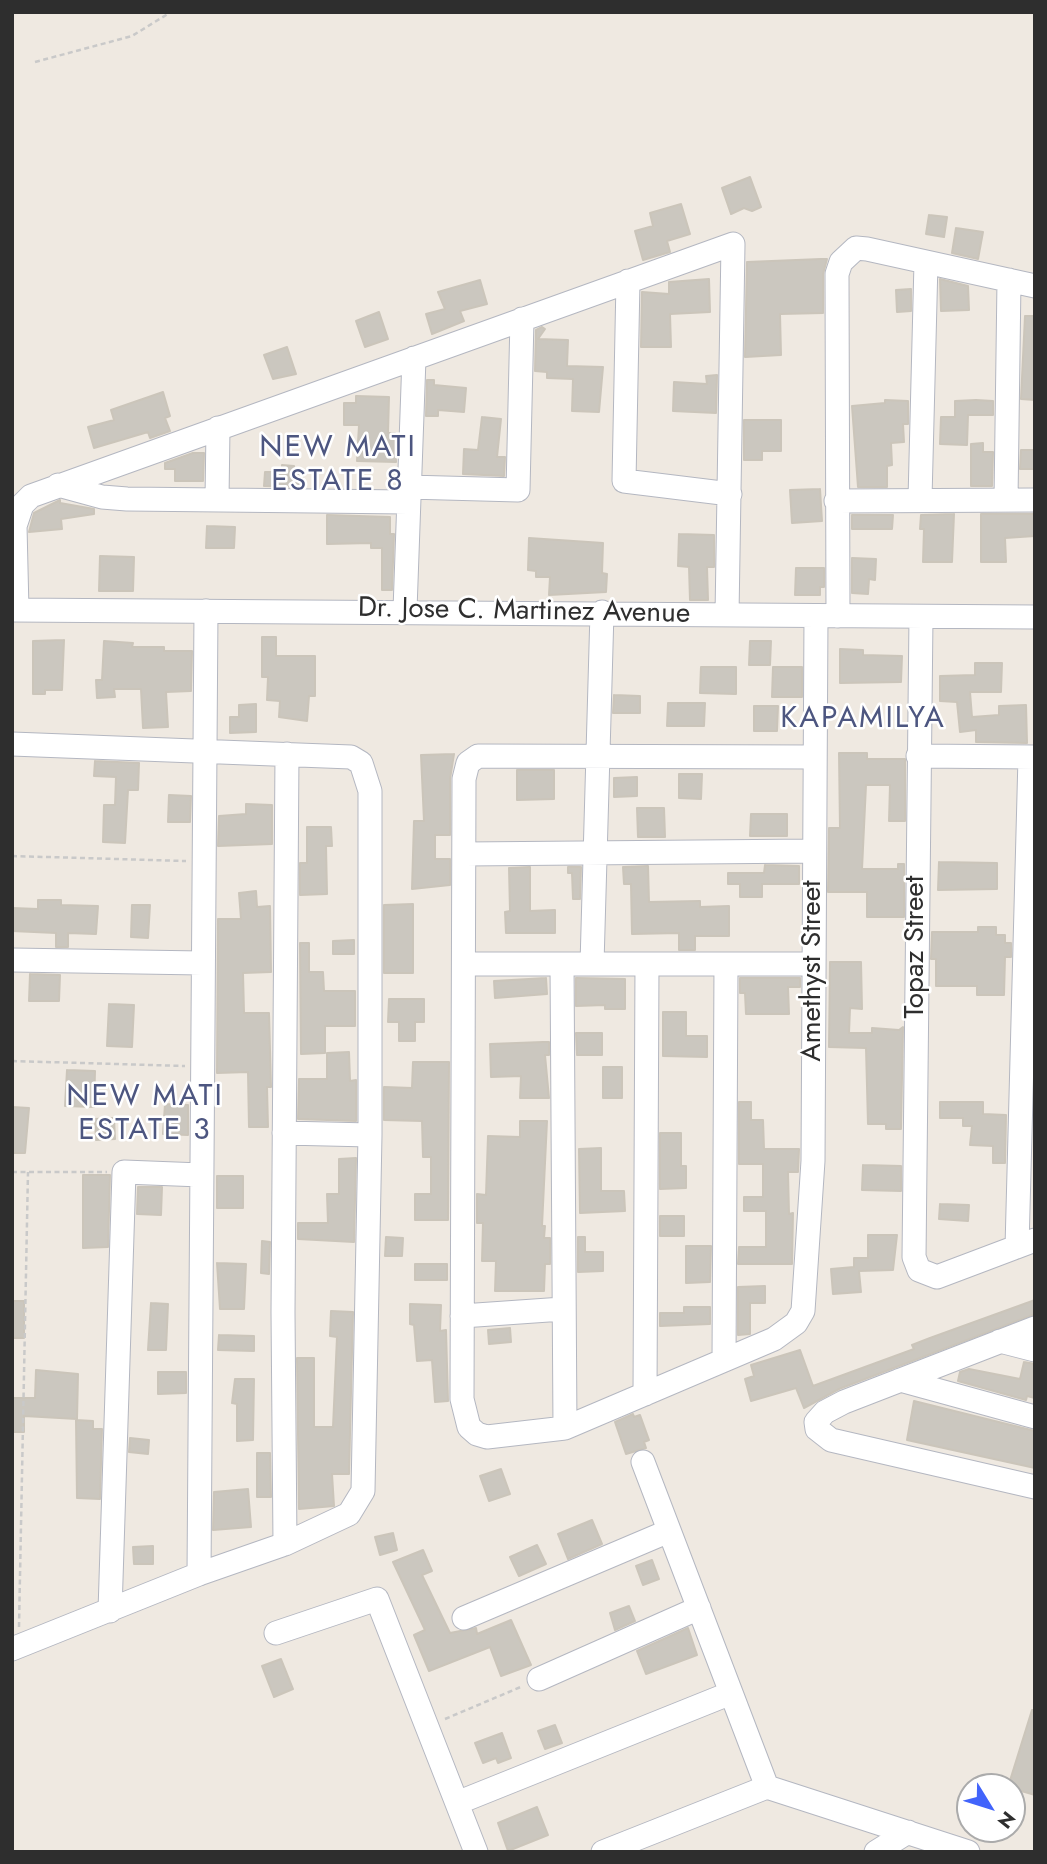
<!DOCTYPE html>
<html>
<head>
<meta charset="utf-8">
<style>
	body { margin:0 }
	#map { position:relative; width:1047px; height:1864px; overflow:hidden; background:#efe9e1; font-family:Jost,sans-serif }
	canvas { display:block }
	.frame { position:absolute; inset:0; border:14px solid #2e2e2e; pointer-events:none }
	.north { position:absolute; left:956px; top:1773px; width:70px; height:70px; box-sizing:border-box; background:#fff; border:2px solid #ababab; border-radius:50%; rotate:128deg; font-size:19px; font-weight:700; line-height:28px; text-align:center; color:#2e2e2e }
	.north::after { content:''; display:block; margin:auto; width:24px; height:32px; background:#4264fb; clip-path:polygon(50% 0,100% 100%,50% 72%,0 100%) }
</style>
</head>
<body>
<div id="map">
<canvas width="1047" height="1864"></canvas>
<div class="frame"></div>
<div class="north">N</div>
</div>
<script>
const g = document.querySelector('canvas').getContext('2d');
g.lineJoin = 'round';
function paint(path, color) { g.fillStyle = color; g.fill(path, 'evenodd'); }
const shape = rows => new Path2D(rows.map(r => 'M' + r).join(''));
function stroke(path, color, width, dash) { g.strokeStyle = color; g.lineWidth = width; g.lineCap = dash ? 'butt' : 'round'; g.setLineDash(dash || []); g.stroke(path); }
function write(font, color, halo, rows, align = 'center') {
  g.font = font + ' Jost,sans-serif'; g.lineWidth = 5; g.setLineDash([]); g.textBaseline = 'middle'; g.strokeStyle = halo; g.fillStyle = color; for (const [text, x, y, turn = 0] of rows) {
    g.save(); g.translate(x, y); g.rotate((+turn || 0) * Math.PI / 180); g.textAlign = isNaN(turn) ? turn : align; if (halo) g.strokeText(text, 0, 0); g.fillText(text, 0, 0); g.restore();
  }
}
const building = shape([
	[750,177,761,207,752,211,744,208,731,214,722,188,750,177],
	[681,204,690,234,667,241,670,252,643,260,635,231,653,226,650,213,681,204],
	[929,215,947,217,944,237,926,234,929,215],
	[956,228,983,232,978,259,952,253,956,228],
	[821,259,827,259,823,274,823,313,780,314,781,355,745,357,747,262,821,259],
	[709,279,710,312,670,314,671,347,641,347,642,292,669,294,669,282,709,279],
	[940,279,968,286,969,310,941,311,940,279],
	[480,280,487,304,460,311,464,321,432,334,426,314,445,309,438,292,480,280],
	[911,289,911,311,897,312,896,290,911,289],
	[379,312,388,339,365,347,356,321,379,312],
	[1025,316,1035,316,1035,400,1021,399,1025,316],
	[542,327,545,329,538,339,568,340,567,366,603,367,599,412,572,411,573,379,547,378,547,372,535,371,536,330,542,327],
	[287,347,296,374,273,379,264,355,287,347],
	[717,375,716,413,673,411,674,382,707,384,706,376,717,375],
	[427,380,434,380,434,385,466,388,464,412,438,410,438,416,426,416,427,380],
	[163,392,170,416,165,418,170,431,150,438,148,432,94,448,88,427,114,420,111,410,163,392],
	[356,396,389,397,388,433,395,433,396,462,357,461,359,425,344,425,344,403,356,403,356,396],
	[885,400,908,401,908,424,903,424,904,442,891,443,892,465,887,466,887,487,858,487,852,406,885,403,885,400],
	[976,400,993,401,993,415,968,415,967,445,940,444,941,417,955,417,955,401,976,400],
	[482,417,501,419,497,457,505,457,504,476,463,474,464,449,478,450,482,417],
	[744,420,781,420,781,451,762,451,762,460,744,460,744,420],
	[983,443,983,452,993,452,992,486,971,486,971,444,983,443],
	[1021,450,1035,450,1035,469,1020,469,1021,450],
	[193,453,204,453,203,481,175,481,175,469,165,469,165,463,193,453],
	[282,465,294,466,294,472,303,473,302,487,264,486,265,472,282,472,282,465],
	[820,489,822,521,792,523,790,490,820,489],
	[60,500,60,503,94,509,94,514,61,519,62,529,29,532,34,513,60,500],
	[954,514,952,562,923,562,924,529,920,529,921,515,954,514],
	[981,514,1035,514,1035,536,1005,538,1006,562,981,562,981,514],
	[327,515,390,517,390,534,394,534,392,590,382,590,382,548,371,548,371,543,327,544,327,515],
	[852,515,893,515,892,529,852,529,852,515],
	[207,526,235,527,234,548,206,548,207,526],
	[679,534,714,535,714,567,707,567,708,600,690,600,689,567,678,566,679,534],
	[529,538,603,543,602,573,607,574,606,592,549,595,550,577,536,577,536,571,528,570,529,538],
	[100,556,134,557,133,591,99,591,100,556],
	[852,558,876,559,875,580,869,579,868,594,852,593,852,558],
	[796,568,824,568,824,587,820,587,820,595,795,595,796,568],
	[262,637,276,637,276,656,315,656,315,696,309,696,307,721,279,717,280,701,267,700,268,677,262,677,262,637],
	[64,640,62,690,45,690,45,694,33,694,33,641,64,640],
	[104,641,133,643,132,647,164,647,164,651,192,651,191,691,166,692,168,727,143,728,141,689,114,689,115,697,97,698,96,680,102,680,104,641],
	[750,641,771,641,770,665,749,665,750,641],
	[840,649,863,650,863,655,902,656,901,682,840,683,840,649],
	[975,663,1002,663,1001,692,970,692,972,717,999,715,999,706,1026,705,1027,743,976,742,976,730,960,732,957,702,940,701,940,676,975,675,975,663],
	[701,667,736,667,736,694,700,693,701,667],
	[773,667,802,667,802,697,772,697,773,667],
	[614,695,640,696,640,713,613,713,614,695],
	[668,703,705,703,704,726,667,726,668,703],
	[256,704,256,732,230,733,230,717,239,717,239,705,256,704],
	[754,706,778,706,777,731,754,731,754,706],
	[839,753,867,753,867,759,905,759,905,821,889,821,890,785,866,785,862,869,898,869,898,864,904,864,904,917,867,917,867,892,828,892,829,828,840,828,839,753],
	[454,754,450,779,450,835,435,835,435,859,450,859,450,885,412,889,414,821,424,821,421,755,454,754],
	[95,761,139,763,138,790,128,790,125,843,103,842,104,805,115,805,116,777,94,776,95,761],
	[517,770,554,770,554,799,517,800,517,770],
	[679,774,702,774,701,799,679,798,679,774],
	[637,777,637,796,614,797,614,778,637,777],
	[169,795,191,796,190,822,168,822,169,795],
	[246,804,272,805,272,844,218,846,219,816,246,814,246,804],
	[637,808,664,808,665,837,638,837,637,808],
	[751,814,787,814,787,836,750,836,751,814],
	[307,827,331,827,332,846,326,846,327,894,300,895,300,863,307,863,307,827],
	[939,862,997,863,997,889,938,890,939,862],
	[765,865,799,866,799,884,762,884,762,897,740,897,740,884,728,884,728,873,764,873,765,865],
	[648,866,649,902,700,901,700,907,729,906,729,936,695,936,695,950,679,950,679,933,632,934,631,884,624,884,623,867,648,866],
	[530,867,530,911,555,910,555,933,506,933,505,912,510,911,509,868,530,867],
	[568,867,581,867,580,899,573,899,572,873,568,873,568,867],
	[256,891,257,907,270,906,271,972,243,973,244,1013,269,1013,271,1087,267,1087,268,1127,249,1127,248,1072,217,1073,218,919,241,919,239,893,256,891],
	[38,900,61,900,61,905,98,906,96,934,68,933,68,947,56,947,56,933,12,931,12,908,38,909,38,900],
	[413,904,413,973,384,973,384,905,413,904],
	[132,905,150,905,148,938,131,937,132,905],
	[978,927,996,927,996,935,1005,935,1005,943,1011,943,1011,957,1005,957,1004,995,977,995,977,986,936,986,936,959,931,959,932,932,978,932,978,927],
	[354,940,354,954,333,954,333,941,354,940],
	[300,943,309,943,309,972,323,972,324,991,355,991,355,1026,325,1026,325,1053,301,1054,300,943],
	[830,962,861,962,862,1009,850,1008,849,1033,872,1033,872,1028,899,1030,903,1027,901,1129,886,1129,886,1124,868,1124,866,1048,829,1047,830,962],
	[30,974,60,975,59,1001,29,1001,30,974],
	[546,978,547,994,495,998,494,981,546,978],
	[576,978,625,979,625,1009,605,1009,605,1005,576,1006,576,978],
	[740,978,800,978,800,987,788,987,789,1014,746,1014,745,993,740,993,740,978],
	[389,999,424,999,424,1022,415,1022,415,1041,399,1041,399,1022,388,1022,389,999],
	[109,1004,134,1005,132,1047,107,1046,109,1004],
	[663,1012,686,1012,686,1036,707,1036,707,1057,663,1056,663,1012],
	[576,1033,602,1033,602,1055,577,1055,576,1033],
	[543,1042,549,1042,549,1055,545,1055,549,1098,520,1098,521,1076,491,1077,490,1044,543,1042],
	[349,1052,350,1081,356,1080,356,1121,298,1119,299,1079,327,1079,327,1053,349,1052],
	[413,1062,449,1062,448,1220,415,1220,415,1194,431,1194,431,1157,423,1157,422,1121,384,1120,384,1087,412,1088,413,1062],
	[603,1067,622,1067,622,1098,603,1098,603,1067],
	[67,1070,95,1071,94,1107,65,1106,67,1070],
	[739,1102,751,1102,751,1120,763,1120,764,1149,799,1149,798,1172,788,1172,789,1214,793,1213,792,1264,738,1264,739,1247,766,1247,766,1211,744,1211,744,1197,763,1197,763,1164,739,1164,739,1102],
	[940,1102,983,1102,983,1114,1006,1115,1005,1163,993,1163,993,1146,970,1145,972,1126,963,1126,963,1118,940,1118,940,1102],
	[165,1104,188,1105,188,1135,163,1134,165,1104],
	[12,1107,29,1108,25,1153,12,1153,12,1107],
	[114,1118,115,1139,96,1140,95,1119,114,1118],
	[520,1121,547,1121,542,1226,545,1226,544,1238,550,1238,550,1264,545,1264,544,1291,495,1291,496,1261,482,1261,483,1223,477,1223,477,1194,486,1195,488,1136,520,1137,520,1121],
	[660,1133,681,1133,681,1166,686,1166,686,1188,660,1189,660,1133],
	[601,1148,601,1191,624,1191,625,1211,580,1213,579,1149,601,1148],
	[356,1158,354,1242,298,1239,298,1223,328,1223,327,1194,339,1194,339,1159,356,1158],
	[863,1165,901,1166,901,1191,862,1190,863,1165],
	[83,1175,110,1175,108,1247,83,1248,83,1175],
	[217,1176,243,1176,243,1208,217,1208,217,1176],
	[138,1187,162,1187,161,1215,137,1214,138,1187],
	[940,1204,969,1205,968,1221,939,1219,940,1204],
	[660,1216,684,1216,684,1236,660,1236,660,1216],
	[868,1235,897,1235,893,1270,859,1271,861,1292,833,1294,831,1269,854,1267,854,1258,868,1258,868,1235],
	[386,1237,403,1238,402,1256,385,1256,386,1237],
	[578,1237,585,1237,585,1252,603,1252,603,1271,578,1272,578,1237],
	[262,1241,270,1242,269,1274,261,1273,262,1241],
	[686,1246,711,1246,710,1282,686,1283,686,1246],
	[217,1263,246,1264,244,1309,220,1309,217,1263],
	[415,1264,447,1264,447,1280,415,1280,415,1264],
	[765,1286,765,1303,750,1303,750,1334,738,1335,738,1287,765,1286],
	[1035,1300,1035,1314,839,1389,804,1408,796,1388,751,1401,745,1379,754,1376,751,1365,800,1350,813,1386,914,1349,912,1345,930,1338,1035,1300],
	[12,1301,24,1301,24,1338,12,1338,12,1301],
	[151,1303,168,1304,166,1350,148,1350,151,1303],
	[410,1304,441,1305,440,1331,446,1330,448,1401,435,1402,432,1360,417,1361,414,1325,410,1324,410,1304],
	[684,1307,710,1307,710,1324,660,1326,660,1313,684,1313,684,1307],
	[331,1311,353,1312,349,1474,332,1474,334,1506,299,1509,297,1358,314,1358,314,1427,333,1427,337,1337,330,1336,331,1311],
	[510,1328,511,1342,489,1344,488,1330,510,1328],
	[219,1335,254,1336,254,1351,218,1350,219,1335],
	[1024,1362,1035,1364,1035,1398,1027,1396,1026,1400,958,1381,960,1372,969,1369,1020,1379,1024,1362],
	[36,1370,78,1374,77,1419,24,1416,24,1432,13,1432,13,1398,35,1398,36,1370],
	[158,1372,186,1372,186,1393,158,1394,158,1372],
	[235,1379,254,1379,253,1440,237,1441,237,1404,232,1403,235,1379],
	[914,1401,1035,1431,1035,1468,907,1440,914,1401],
	[633,1414,634,1417,640,1415,649,1440,644,1442,646,1448,626,1454,615,1422,633,1414],
	[76,1420,93,1421,93,1429,102,1429,100,1499,77,1498,76,1420],
	[130,1438,149,1440,148,1454,129,1452,130,1438],
	[257,1453,270,1453,271,1497,257,1497,257,1453],
	[501,1469,510,1494,489,1501,480,1476,501,1469],
	[248,1489,251,1527,213,1530,214,1492,248,1489],
	[592,1520,602,1544,568,1559,558,1534,592,1520],
	[393,1533,397,1550,380,1555,375,1537,393,1533],
	[537,1545,546,1564,519,1576,510,1557,537,1545],
	[153,1546,153,1564,134,1564,133,1547,153,1546],
	[423,1550,432,1571,422,1575,450,1633,476,1628,477,1634,511,1620,531,1665,501,1676,490,1647,429,1671,414,1635,425,1630,393,1562,423,1550],
	[652,1560,659,1579,643,1585,636,1566,652,1560],
	[629,1606,635,1621,615,1630,610,1613,629,1606],
	[688,1628,697,1655,646,1674,637,1651,688,1628],
	[281,1659,293,1689,274,1697,262,1666,281,1659],
	[1032,1710,1035,1710,1035,1795,1008,1787,1032,1710],
	[555,1725,562,1743,545,1749,538,1731,555,1725],
	[502,1733,511,1758,498,1763,496,1758,483,1763,475,1743,502,1733],
	[537,1807,548,1835,508,1851,498,1823,537,1807]
]);
const path = shape([
	[35,62,132,36,171,12],
	[12,856,186,861],
	[12,1061,185,1066],
	[12,1172,107,1172],
	[19,1627,28,1172],
	[445,1719,523,1686]
]);
const minor = shape([
	[628,281,624,481,730,494],
	[58,485,102,497,127,499,408,502],
	[408,487,518,490,522,319],
	[920,499,926,262],
	[217,500,218,428],
	[1006,500,1009,280],
	[836,501,1035,500],
	[12,610,1035,617],
	[17,610,15,526,22,505,31,496,733,244,727,615],
	[405,610,414,358],
	[838,616,837,274,841,262,856,248,867,249,1035,286],
	[921,617,914,1257,919,1270,937,1277,1035,1240],
	[12,744,351,757,361,763,370,791,370,1135,363,1491,349,1514,285,1544,199,1574,12,1649],
	[918,756,1035,757],
	[814,757,478,756,468,763,464,779,462,1399,469,1427,477,1434,487,1437,565,1428,774,1339,796,1323,803,1311,813,1161,816,616],
	[465,854,813,851],
	[12,960,202,963],
	[465,964,812,964],
	[562,964,565,1428],
	[592,964,602,612],
	[284,1133,370,1135],
	[1017,1247,1030,757],
	[462,1316,563,1309],
	[1035,1328,844,1402,825,1412,816,1422,817,1429,831,1440,1035,1487],
	[1000,1341,1035,1350],
	[724,1360,726,964],
	[900,1380,1035,1417],
	[645,1394,647,964],
	[643,1462,767,1787],
	[285,1544,283,1312,287,754],
	[199,1574,206,611],
	[110,1611,124,1172,201,1175],
	[464,1618,669,1531],
	[276,1633,377,1599,476,1852],
	[539,1679,699,1608],
	[457,1803,731,1693],
	[603,1852,767,1787,968,1852],
	[876,1852,908,1832]
]);
const streetNames = [
	["Dr. Jose C. Martinez Avenue",524,612,1],
	["Topaz Street",916,947,-90],
	["Amethyst Street",813,971,-90]
];
const neighbourhoodNames = [
	["NEW MATI",338,449],
	["ESTATE 8",338,483],
	["KAPAMILYA",863,720],
	["NEW MATI",145,1098],
	["ESTATE 3",145,1132]
];
paint(building, '#cbc7bf');
stroke(building, '#cbc5ba', 2);
stroke(minor, '#b4b7c1', 25);
stroke(path, '#c9c9c9', 2.5, [5, 3.5]);
stroke(minor, '#fff', 23);
write('28px', '#2e2e2e', '#fff', streetNames);
g.letterSpacing = '2px';
write('30px', '#4d5680', '#fff', neighbourhoodNames);
g.letterSpacing = '0px';
</script>
</body>
</html>
